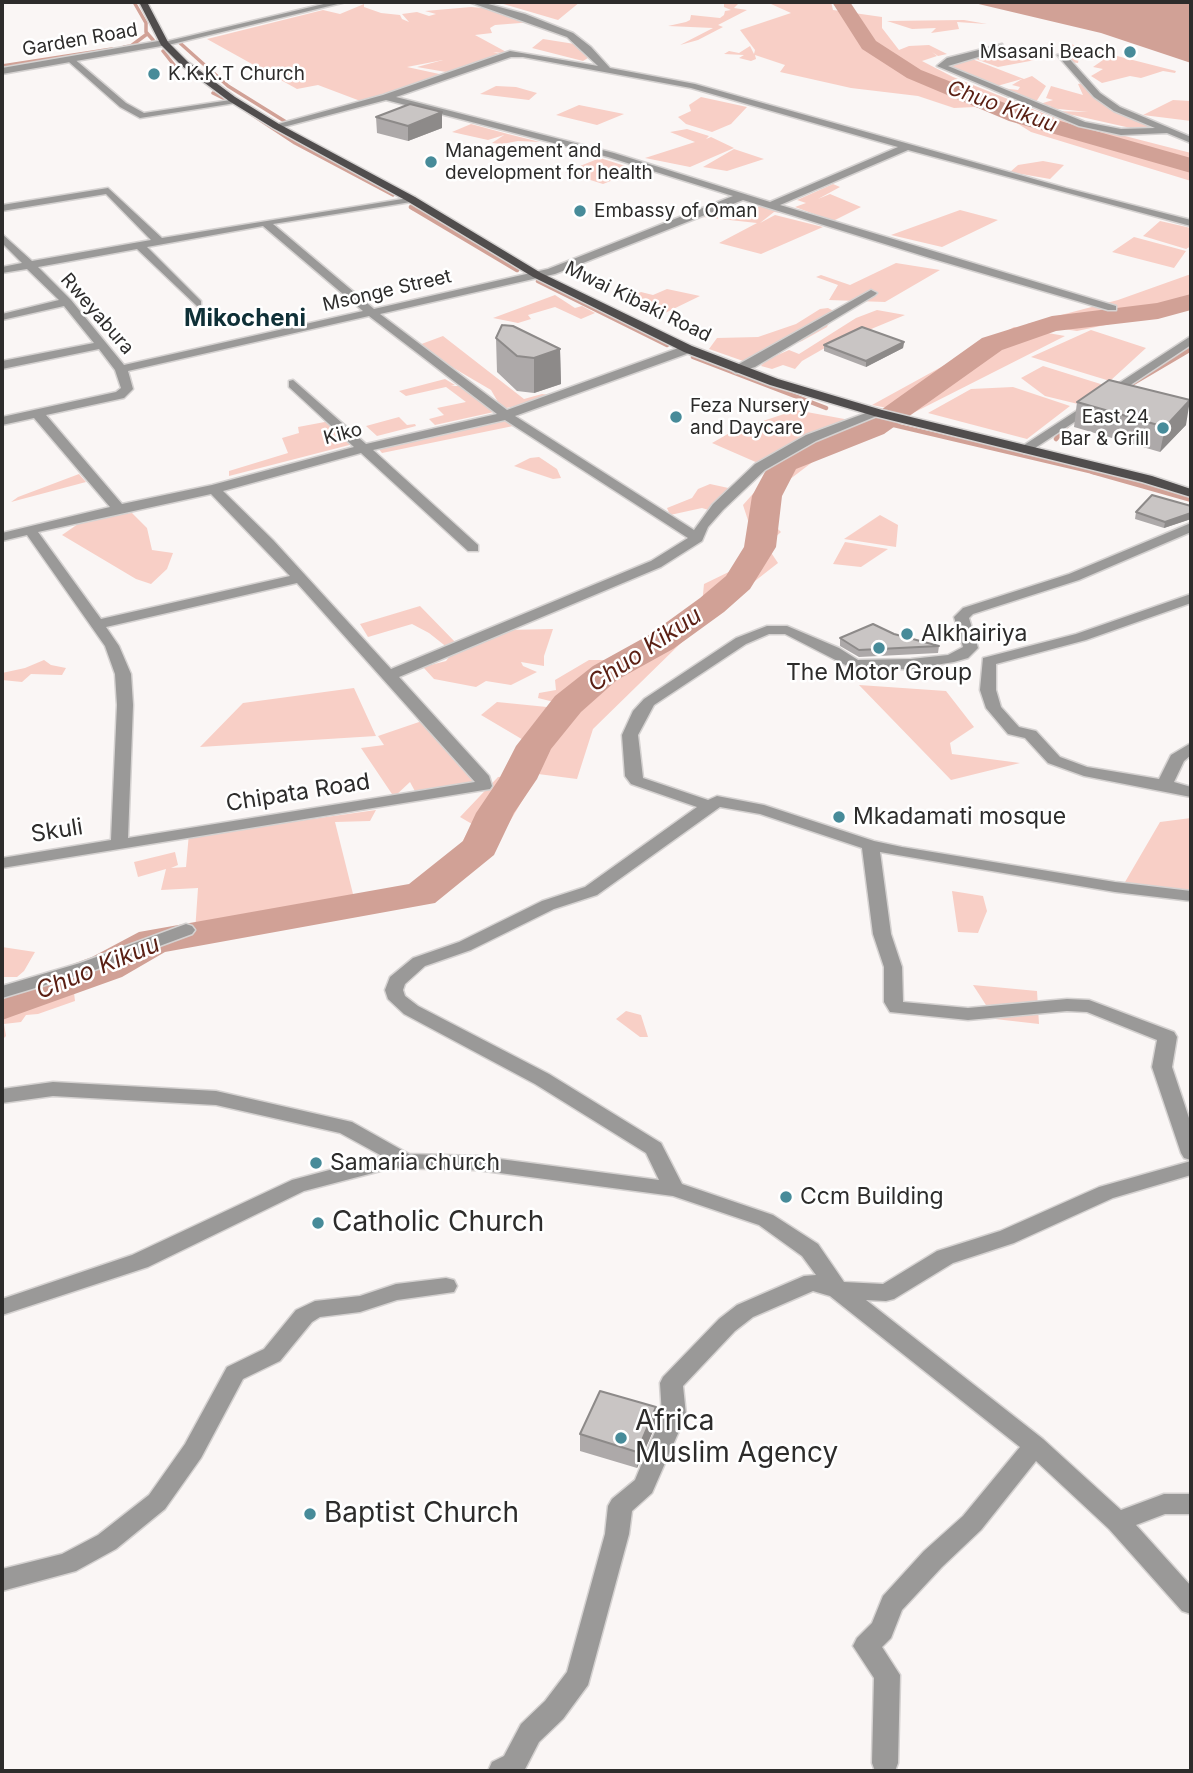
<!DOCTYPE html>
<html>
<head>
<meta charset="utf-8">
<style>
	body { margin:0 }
	#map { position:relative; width:1193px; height:1773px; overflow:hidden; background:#faf6f5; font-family:Inter,sans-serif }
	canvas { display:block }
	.frame { position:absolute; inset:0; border:4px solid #2d2c2b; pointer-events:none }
</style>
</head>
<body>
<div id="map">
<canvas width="1193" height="1773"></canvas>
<div class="frame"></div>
</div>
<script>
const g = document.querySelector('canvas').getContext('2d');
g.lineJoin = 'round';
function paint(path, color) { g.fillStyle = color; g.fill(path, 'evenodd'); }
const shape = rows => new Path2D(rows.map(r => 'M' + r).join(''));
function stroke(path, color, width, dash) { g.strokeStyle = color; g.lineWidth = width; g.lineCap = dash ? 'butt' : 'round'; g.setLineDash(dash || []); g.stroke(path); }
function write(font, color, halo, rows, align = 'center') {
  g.font = font + ' Inter,sans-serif'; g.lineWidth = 5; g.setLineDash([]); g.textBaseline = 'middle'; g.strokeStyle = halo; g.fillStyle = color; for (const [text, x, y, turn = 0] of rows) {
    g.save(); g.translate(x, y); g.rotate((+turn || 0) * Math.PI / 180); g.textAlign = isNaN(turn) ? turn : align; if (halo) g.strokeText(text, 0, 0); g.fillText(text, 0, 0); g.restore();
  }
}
const green = shape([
	[504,2,580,2,558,20,500,3],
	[784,2,831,2,833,10,882,17,882,28,899,50,909,46,929,45,947,54,938,56,932,52,937,56,922,61,953,77,1055,118,1191,153,1191,181,1031,132,1004,115,975,107,954,108,918,96,851,88,780,72,785,65,755,55,756,59,751,61,739,58,744,55,724,54,729,51,739,53,750,46,754,54,755,50,740,30,791,13,771,4],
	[724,3,738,4,734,8,747,10,718,25,723,27,698,40,680,45,713,28,668,26,686,22,690,20,691,15,720,18,724,15,725,11,731,10,724,7],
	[364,4,364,7,381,13,400,15,402,19,409,22,402,14,417,12,429,16,436,14,425,11,471,7,495,9,533,22,495,25,490,28,492,33,475,35,510,54,493,52,503,55,446,72,417,67,443,60,407,67,444,75,363,102,318,85,297,89,207,39,323,10,340,14],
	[964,20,987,24,957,22,959,29,931,33,936,28,912,29,887,21],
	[543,39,581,45,588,58,583,61,532,48],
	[1070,44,1176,71,1175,73,1163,71,1141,78,1130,76,1102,83,1091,76,1103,69,1093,67,1103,60,1089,56,1079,57,1078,63,1069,62,1063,57],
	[1018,48,1046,58,998,67,973,58],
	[972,59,1024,79,1032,76,1046,86,1036,102,1002,88,1018,90,1020,87,1012,85,1022,79,997,86,941,66],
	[1083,83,1106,106,1154,128,1135,129,1055,111,1088,112,1049,108,1051,106,1043,105,1043,103,1053,100,1046,98,1051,86,1083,95,1078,84],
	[496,86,516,87,537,93,529,100,480,94],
	[701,97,747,107,731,124,712,132,686,124,678,117,691,111,689,105],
	[1173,100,1191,101,1191,121,1143,115],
	[579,105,624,114,597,125,556,115],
	[471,124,508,134,540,142,518,141,502,144,492,143,504,135,488,140,452,132],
	[687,129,709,136,706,139,711,137,734,148,690,167,645,158,695,142,670,132],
	[734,149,764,159,727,171,703,167],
	[600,158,638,170,603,184,565,172],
	[1043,161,1064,165,1050,179,1010,172,1018,165],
	[833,184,840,187,818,199,830,194,861,207,833,221,795,207,806,203,797,200],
	[739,206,769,207,795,215,774,212,760,223,775,215,823,227,761,254,719,243,757,223,702,217,718,207],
	[960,210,998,220,942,247,891,235],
	[1160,221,1191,228,1191,246,1186,249,1143,236],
	[1134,237,1186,251,1174,268,1112,252],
	[896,263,940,270,885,302,829,300,838,285,816,277,821,275,850,285],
	[1191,274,1191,299,1143,308,1157,314,1077,331,1027,324,1118,300],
	[667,289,700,296,665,313,653,315,632,305,641,304,627,298,641,292,653,295],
	[555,295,575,308,582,306,595,313,581,319,555,307,528,315,531,319,518,323,493,318],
	[828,308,834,311,827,327,802,341,746,362,709,349,717,338,758,337,796,324,820,309],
	[877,310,905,315,823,349,802,361,795,369,783,365,772,369,761,366,766,360,789,350,799,354,856,318],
	[1014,327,1065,336,913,413,872,405],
	[1091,330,1146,348,1110,381,1031,357],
	[443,336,524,399,542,394,561,396,502,409,491,390,416,346],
	[1043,366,1107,386,1078,404,1045,396,1021,378],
	[445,379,455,385,451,386,459,386,494,412,435,425,429,419,444,415,437,408,466,402,446,387,406,396,399,391],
	[1013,387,1070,406,1027,439,928,413,971,389],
	[796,410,882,426,827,451,781,486,771,522,781,532,772,540,770,551,778,563,700,624,704,584,739,567,756,545,743,505,774,470,712,443,733,431],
	[399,417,407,425,415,424,416,426,377,436,366,426],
	[502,417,518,425,382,453,377,447],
	[330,421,357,443,229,476,229,471,288,453,282,438,299,433,298,427],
	[539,457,557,469,561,478,553,479,514,466,530,458],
	[79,474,86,482,11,502,18,497],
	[710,484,733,489,712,511,702,508,670,515,667,508,692,498,698,489],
	[132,513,147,528,152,550,173,553,167,569,151,584,136,579,62,535,78,524,80,517],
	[880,515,898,525,896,547,844,539],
	[845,542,888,549,861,567,833,564],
	[420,606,458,645,465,637,506,630,553,629,544,656,544,666,521,662,523,666,537,672,511,685,486,681,476,687,434,679,423,667,446,661,453,652,429,633,412,624,368,637,360,624],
	[656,634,682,642,593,729,577,779,538,774,506,828,490,833,481,856,448,868,472,824,460,817,498,777,535,774,537,764,530,765,525,741,481,715,497,702,557,708,562,704,538,698,539,693,556,690,555,680,589,660,618,660],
	[44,660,51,665,66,668,62,675,31,674,22,682,2,680,2,673,25,668],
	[859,685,946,691,974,727,950,743,952,754,1020,763,951,780],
	[354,688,376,736,200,747,243,703],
	[422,721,478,783,417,795,410,782,394,797,361,748,384,745,378,736],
	[376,810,370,821,335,822,356,906,195,932,198,888,161,890,166,869,138,877,134,862,175,852,178,865,171,868,186,867,189,833,213,833],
	[1191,818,1191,895,1125,882,1160,822],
	[952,891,983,896,987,911,978,933,958,932],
	[2,947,35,952,24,971,17,977,2,977],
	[82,966,87,975,73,984,75,1001,38,1014,26,1015,21,1022,4,1024,6,1036,2,1040,2,984,20,983],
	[973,985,1037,991,1039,1024,995,1019],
	[626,1011,641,1015,648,1037,640,1037,616,1019]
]);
const water = shape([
	[970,2,1191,2,1191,63,1101,33]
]);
const streamFar2 = shape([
	[134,2,146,23,146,32,153,40],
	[180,43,228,86,286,122],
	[124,47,131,46,147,34],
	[163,51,178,70],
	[2,66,112,49],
	[213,93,229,101],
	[245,110,295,143,393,195],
	[411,207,414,209]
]);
const streamFar1 = shape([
	[411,207,517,270],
	[538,281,667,345],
	[693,357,826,408],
	[1123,389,1191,349],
	[864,418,1098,473],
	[1056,439,1071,421]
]);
const stream = shape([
	[1092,471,1191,499]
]);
const river = shape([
	[832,2,850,2,876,41,921,70,1025,111,1191,158,1191,173,1009,121,907,78,862,49,832,2],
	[1191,294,1191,310,1158,319,1056,331,1002,350,884,434,796,469,782,496,776,547,750,589,724,612,673,649,617,680,581,712,551,749,537,779,514,813,494,855,435,903,165,952,122,977,2,1020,2,990,92,957,139,932,409,884,463,841,476,813,499,779,516,746,555,696,593,666,649,635,700,598,726,576,744,547,752,496,773,457,864,422,982,338,1052,316,1157,303,1191,294]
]);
const minor = shape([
	[332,2,346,2,164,46,160,43,332,2],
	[469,2,481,2,525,14,573,33,591,47,610,68,695,84,1066,188,1191,220,1191,226,908,150,780,205,1116,306,1116,310,1108,310,930,258,743,200,555,274,380,314,507,410,684,346,692,346,692,352,515,416,694,530,713,504,755,464,806,435,874,410,882,410,884,413,816,441,765,470,723,510,708,527,702,541,661,567,399,677,489,776,492,786,490,789,2,868,2,858,111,840,117,705,115,674,105,646,27,535,2,541,2,533,110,507,34,418,2,425,2,417,116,392,121,388,115,370,99,349,2,369,2,361,94,343,64,306,2,320,2,314,59,300,27,269,2,273,2,267,22,263,2,243,2,234,32,261,151,240,106,194,2,211,2,205,108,188,162,238,415,197,416,199,411,202,273,224,374,309,548,269,733,196,608,157,386,100,276,129,271,126,383,95,510,51,598,66,567,37,469,2],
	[511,57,523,57,691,88,898,147,770,202,614,153,396,97,511,57],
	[263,226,363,311,124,365,71,300,38,267,137,249,197,306,201,305,201,301,147,247,263,226],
	[369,316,497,414,366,444,293,380,289,381,289,387,354,447,212,485,122,504,46,415,124,398,133,389,128,371,369,316],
	[505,420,688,538,651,561,391,669,273,540,223,491,361,453,468,551,478,551,478,545,373,450,505,420],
	[211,494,290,576,101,619,38,532,211,494],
	[297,583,475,782,128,838,133,705,131,674,119,646,106,627,297,583],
	[1002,44,1005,49,948,66,1085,122,1121,129,1155,128,1114,111,1094,97,1057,55,1064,53,1100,93,1120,107,1191,137,1191,143,1167,133,1121,135,1079,126,937,66,947,58,1002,44],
	[72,57,126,103,144,113,237,99,242,102,140,118,120,107,69,62,68,60,72,57],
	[871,290,877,293,875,295,755,367,736,373,730,369,871,290],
	[1191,336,1191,345,1029,452,1024,453,1018,449,1191,336],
	[1191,523,1191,532,1079,580,973,614,969,618,978,648,968,658,954,662,911,669,855,670,785,634,769,634,746,644,654,705,638,735,643,778,708,800,717,796,764,805,874,841,902,847,1115,882,1191,891,1191,901,1115,892,880,852,891,934,902,967,903,1002,968,1008,1067,999,1089,1000,1174,1032,1177,1037,1172,1067,1191,1124,1191,1160,1184,1158,1181,1153,1152,1067,1157,1040,1087,1012,1067,1011,968,1020,890,1012,884,1002,884,967,873,934,862,848,760,814,720,807,597,895,554,909,471,950,425,966,405,984,403,990,405,996,418,1006,549,1074,661,1143,682,1184,773,1215,818,1244,844,1282,883,1284,937,1251,1000,1231,1099,1187,1191,1161,1191,1175,1113,1198,1014,1243,953,1263,894,1299,886,1301,866,1300,1043,1439,1121,1510,1164,1494,1191,1494,1191,1514,1165,1514,1136,1525,1191,1586,1191,1614,1182,1611,1109,1529,1036,1461,981,1530,942,1567,902,1610,891,1638,882,1647,900,1675,898,1763,895,1771,875,1771,872,1763,874,1678,853,1646,857,1638,872,1623,883,1596,924,1551,963,1516,1020,1447,830,1296,813,1291,753,1317,735,1331,683,1386,686,1415,652,1493,632,1511,629,1534,588,1685,563,1719,539,1742,524,1771,488,1771,492,1762,504,1756,521,1724,545,1701,567,1672,605,1534,608,1506,612,1499,635,1480,662,1415,660,1383,663,1377,719,1319,737,1305,804,1276,816,1275,802,1256,759,1225,673,1196,477,1170,392,1168,304,1191,148,1267,2,1315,2,1299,132,1255,292,1180,382,1156,340,1133,216,1105,53,1096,2,1103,2,1089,53,1082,216,1091,352,1122,409,1154,477,1156,659,1180,646,1153,535,1084,404,1014,388,999,385,990,390,977,413,958,459,942,542,901,585,887,697,807,631,784,625,776,622,735,633,711,644,699,736,638,767,626,787,626,839,648,858,660,911,659,948,655,963,647,954,617,963,608,1069,574,1191,523],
	[1191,594,1191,603,1086,640,996,664,996,690,1001,707,1019,727,1036,731,1060,757,1087,767,1159,779,1171,755,1191,743,1191,755,1184,761,1174,782,1191,787,1191,797,1084,776,1048,763,1025,738,1008,734,986,708,980,690,983,658,1076,634,1191,594],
	[186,924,192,926,195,930,192,934,92,971,2,998,2,986,80,963,186,924],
	[446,1278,454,1280,457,1286,454,1292,397,1300,360,1312,320,1317,312,1322,280,1361,243,1379,201,1458,165,1509,116,1549,76,1571,2,1591,2,1569,62,1554,98,1535,149,1495,185,1444,227,1367,264,1349,296,1310,315,1301,360,1296,396,1284,446,1278]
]);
const tertiary = shape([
	[164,40,167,45,2,74,2,68,164,40]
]);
const primary = shape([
	[139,2,147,2,168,42,188,62,235,97,279,124,415,197,541,273,692,346,778,379,882,410,1152,476,1191,489,1191,497,1142,482,874,416,770,385,684,352,533,277,407,201,273,128,229,101,182,66,161,45,139,2]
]);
const wall = shape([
	[376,117,442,128,408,141,377,133],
	[496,338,560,349,561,384,534,393,517,391,497,372],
	[904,342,903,348,866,367,824,351,824,345],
	[1077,402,1186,425,1160,452,1074,427],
	[1191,506,1191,519,1164,528,1135,519,1136,512],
	[894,634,939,646,938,653,859,657,840,646,840,638],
	[656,1407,656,1424,637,1468,580,1451,580,1434]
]);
const shadedWall = shape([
	[442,112,442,128,408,141,408,126],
	[904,342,903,348,866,367,866,361],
	[560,349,561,384,534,393,534,358],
	[1190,400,1186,425,1160,452,1165,427],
	[1191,513,1191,519,1164,528,1165,522],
	[656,1407,656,1424,637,1468,637,1452]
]);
const building = shape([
	[410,104,442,112,408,126,376,117,410,104],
	[502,325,513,326,560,349,534,358,517,356,496,338,502,325],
	[862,327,904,342,866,361,824,345,862,327],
	[1109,380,1190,400,1165,427,1077,402,1109,380],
	[1152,495,1191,506,1191,513,1165,522,1136,512,1152,495],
	[873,624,894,634,939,646,859,650,840,638,873,624],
	[600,1391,656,1407,637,1452,580,1434,600,1391]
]);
const markers = [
	[1130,52,7,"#478b99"],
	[154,74,7,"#478b99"],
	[431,162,7,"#478b99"],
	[580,211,7,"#478b99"],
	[676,417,7,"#478b99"],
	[1163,428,7,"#478b99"],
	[907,634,7,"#478b99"],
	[879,648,7,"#478b99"],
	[839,817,7,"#478b99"],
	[316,1163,7,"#478b99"],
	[786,1197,7,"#478b99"],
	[318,1223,7,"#478b99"],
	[621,1438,7,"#478b99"],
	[310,1514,7,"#478b99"]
];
const farStreetnames = [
	["Garden Road",80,40,-10],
	["Msonge Street",387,291,-13],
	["Mwai Kibaki Road",638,302,26],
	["Rweyabura",97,314,49],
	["Kiko",343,434,-15]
];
const farPoinames = [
	["Msasani Beach",1116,52,"right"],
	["K.K.K.T Church",168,74],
	["Management and",445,151],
	["development for health",445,173],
	["Embassy of Oman",594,211],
	["Feza Nursery",690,406],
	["and Daycare",690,428],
	["East 24",1149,417,"right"],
	["Bar & Grill",1149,439,"right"]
];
const farWaternames = [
	["Chuo Kikuu",1002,107,20]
];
const poiNames = [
	["Alkhairiya",921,634],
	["The Motor Group",879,673,"center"],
	["Mkadamati mosque",853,817],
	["Samaria church",330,1163],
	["Ccm Building",800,1197]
];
const streetNames = [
	["Chipata Road",298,793,-9],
	["Skuli",57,831,-9]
];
const farDistrictnames = [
	["Mikocheni",245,319]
];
const waterNames = [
	["Chuo Kikuu",645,650,-34],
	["Chuo Kikuu",98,968,-22]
];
const nearPoinames = [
	["Catholic Church",332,1223],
	["Africa",635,1422],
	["Muslim Agency",635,1454],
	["Baptist Church",324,1514]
];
paint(green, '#f8cfc6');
paint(water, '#d1a196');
stroke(streamFar2, '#d1a196', 3.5);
stroke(streamFar1, '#d1a196', 4.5);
stroke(stream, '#d1a196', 6);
paint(river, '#d1a196');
stroke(minor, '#d5d2d1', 3);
stroke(tertiary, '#d5d2d1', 3);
stroke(primary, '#d5d2d1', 3);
paint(minor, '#9a9998');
paint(tertiary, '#9a9998');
paint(primary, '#504d4d');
paint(wall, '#ada9a9');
paint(shadedWall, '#8d8a89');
paint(building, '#c9c5c4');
stroke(building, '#8d8a89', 2);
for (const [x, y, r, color] of markers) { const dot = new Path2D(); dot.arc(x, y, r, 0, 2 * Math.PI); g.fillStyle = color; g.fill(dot); stroke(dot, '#fff', 2.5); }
write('19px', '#2d2c2b', '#fff', farStreetnames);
write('19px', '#2d2c2b', '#fff', farPoinames, 'left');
write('italic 21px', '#5a1f13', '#fff', farWaternames);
write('23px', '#2d2c2b', '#fff', poiNames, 'left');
write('23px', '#2d2c2b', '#fff', streetNames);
write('bold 24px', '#0f3037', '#fff', farDistrictnames);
write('italic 24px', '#5a1f13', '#fff', waterNames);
write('28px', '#2d2c2b', '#fff', nearPoinames, 'left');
</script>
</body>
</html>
